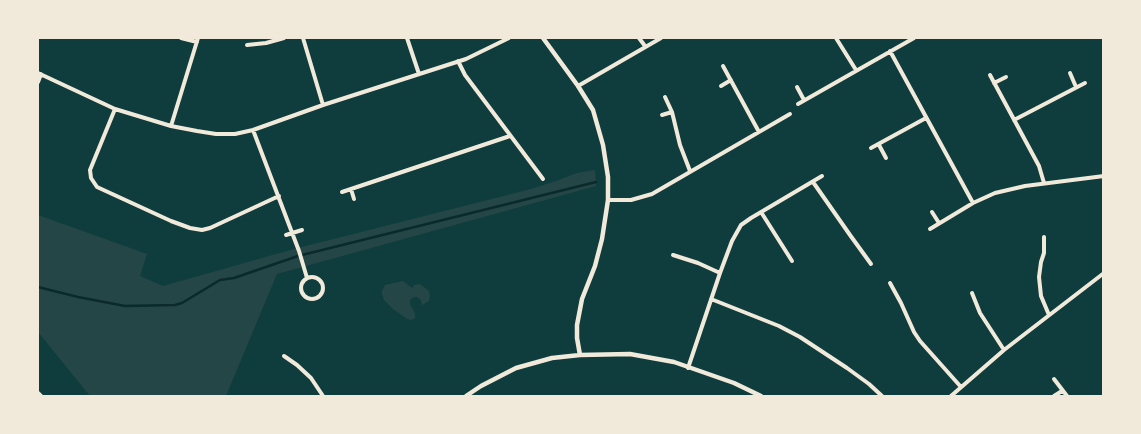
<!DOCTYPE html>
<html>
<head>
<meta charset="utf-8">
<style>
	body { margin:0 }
	#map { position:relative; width:1141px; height:434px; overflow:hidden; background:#0f3d3e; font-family:Ubuntu,sans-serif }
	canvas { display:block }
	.frame { position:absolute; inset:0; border:39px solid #f1e9da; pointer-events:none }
</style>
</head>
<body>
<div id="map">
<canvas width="1141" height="434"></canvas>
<div class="frame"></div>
</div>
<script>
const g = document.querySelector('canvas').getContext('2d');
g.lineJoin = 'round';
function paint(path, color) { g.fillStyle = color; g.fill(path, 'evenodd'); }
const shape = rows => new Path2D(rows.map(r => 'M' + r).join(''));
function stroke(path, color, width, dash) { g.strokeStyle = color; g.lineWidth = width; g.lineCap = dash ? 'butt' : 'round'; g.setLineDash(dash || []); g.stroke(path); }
const green = shape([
	[595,170,596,186,277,274,226,396,90,396,38,332,38,215,147,254,140,276,163,286,294,249,531,189,556,181,577,173],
	[403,281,412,288,414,285,420,284,429,291,430,295,429,301,422,305,421,300,417,297,414,297,410,300,410,305,413,309,415,314,415,318,411,320,407,319,393,309,384,300,382,294,382,291,385,285]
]);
const stream = shape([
	[302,255,596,182],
	[38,287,78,297,125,306,175,305,182,303,220,280,234,278,298,256]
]);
const minor = shape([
	[181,38,197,42],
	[303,38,323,105],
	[407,38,419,74],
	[639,38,645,46],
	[836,38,856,70],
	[247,45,266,43,284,38],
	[890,51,973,203],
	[458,61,465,75,543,179],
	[723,66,759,132],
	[38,73,115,109,148,119,171,126,197,131,216,134,235,134,253,130,323,105,466,59,509,38],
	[1070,73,1076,87],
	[990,75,1039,166,1044,183],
	[38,82,41,74],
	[994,83,1006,77],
	[578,86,661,38],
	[721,86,731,80],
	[797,87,804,100],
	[665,97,672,112,680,145,690,171],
	[798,104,914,38],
	[115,109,90,170,91,178,97,187,171,221,190,228,202,230,210,228,279,196],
	[662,115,672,112],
	[1014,120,1085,83],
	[171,126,198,38],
	[253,130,299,251,307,278],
	[879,145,886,158],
	[871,148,926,118],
	[813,182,850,235,871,264],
	[351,189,354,199],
	[342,192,510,136],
	[608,200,631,200,652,194,790,114],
	[761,212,792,261],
	[932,212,939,223],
	[930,229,973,203,995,193,1025,186,1104,176],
	[286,235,302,230],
	[1044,237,1044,253,1041,262,1039,277,1041,296,1049,315],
	[673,255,698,263,720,273],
	'301 288a11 11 0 1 1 22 0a11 11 0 1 1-22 0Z',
	[890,283,901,303,914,332,920,341,961,387],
	[972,293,980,313,1004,350],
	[711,299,779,326,800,337,847,368,869,384,882,396],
	[284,356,297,365,311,378,323,396],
	[688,368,720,273,732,241,741,225,751,218,822,176],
	[1054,379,1067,396],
	[38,393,41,396],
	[951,396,1004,350,1104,273],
	[1054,396,1062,391]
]);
const tertiary = shape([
	[543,38,578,86,593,110,603,145,608,177,608,200,602,239,595,266,582,299,577,325,577,338,580,355],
	[466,396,481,386,516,368,552,358,580,355,630,354,674,362,734,383,761,396]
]);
paint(green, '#244646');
stroke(stream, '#0a2a2b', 2.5);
stroke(minor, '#f1e9da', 4);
stroke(tertiary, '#f1e9da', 4.5);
</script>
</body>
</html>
